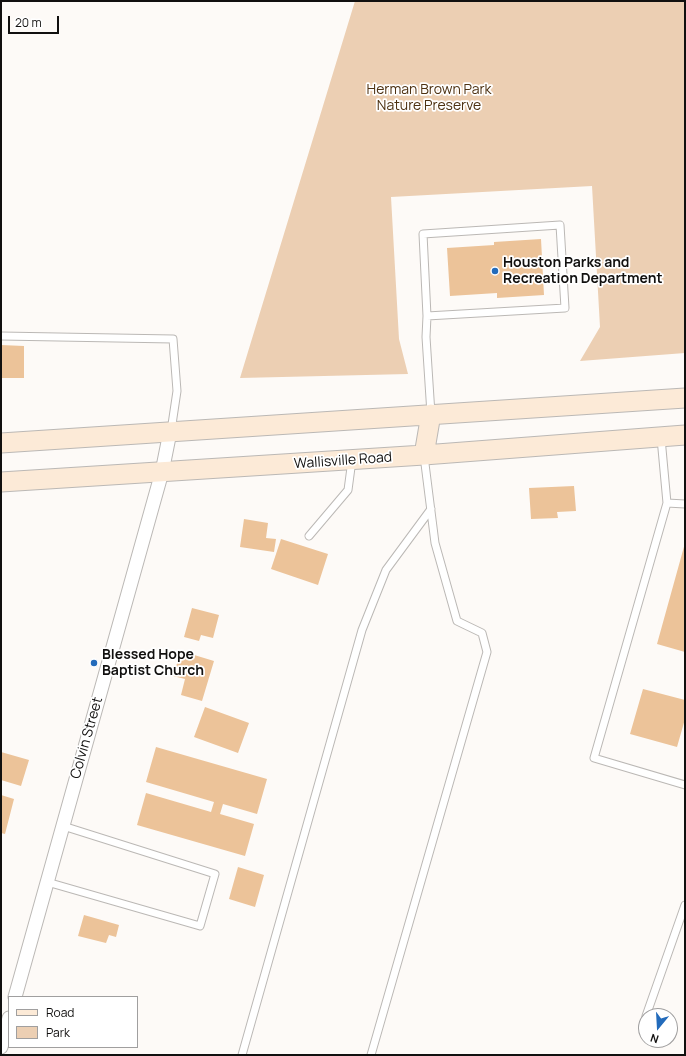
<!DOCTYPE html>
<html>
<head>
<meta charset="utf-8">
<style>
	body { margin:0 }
	#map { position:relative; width:686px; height:1056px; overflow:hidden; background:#fdfaf7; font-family:Manrope,sans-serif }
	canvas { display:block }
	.frame { position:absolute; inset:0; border:2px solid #11100f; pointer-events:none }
	.legend { position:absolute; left:8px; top:996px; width:130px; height:52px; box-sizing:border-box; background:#fff; border:1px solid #a09f9f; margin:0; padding:5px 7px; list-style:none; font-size:12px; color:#11100f }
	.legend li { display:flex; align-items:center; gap:8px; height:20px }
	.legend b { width:20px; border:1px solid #a09f9f }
	.north { position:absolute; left:638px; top:1008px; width:40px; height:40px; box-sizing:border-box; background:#fff; border:1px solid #a09f9f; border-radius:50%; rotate:198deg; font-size:11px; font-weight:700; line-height:16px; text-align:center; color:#11100f }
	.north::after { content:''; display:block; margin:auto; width:14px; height:18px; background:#236bbb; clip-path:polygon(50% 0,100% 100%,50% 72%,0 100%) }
	.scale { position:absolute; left:8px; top:16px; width:51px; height:18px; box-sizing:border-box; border:2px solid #11100f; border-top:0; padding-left:5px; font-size:12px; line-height:14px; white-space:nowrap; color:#11100f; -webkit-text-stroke:3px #fff; paint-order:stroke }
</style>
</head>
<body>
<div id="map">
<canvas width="686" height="1056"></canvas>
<div class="frame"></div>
<ul class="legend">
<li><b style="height:5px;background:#fcead7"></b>Road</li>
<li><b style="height:11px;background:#eccfb3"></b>Park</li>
</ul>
<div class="north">N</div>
<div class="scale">20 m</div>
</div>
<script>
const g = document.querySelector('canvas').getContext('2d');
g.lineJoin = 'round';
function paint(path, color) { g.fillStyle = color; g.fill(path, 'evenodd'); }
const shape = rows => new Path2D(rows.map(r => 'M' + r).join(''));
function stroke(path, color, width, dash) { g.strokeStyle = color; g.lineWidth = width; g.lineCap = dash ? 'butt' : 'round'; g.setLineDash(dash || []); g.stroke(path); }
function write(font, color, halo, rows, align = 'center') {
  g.font = font + ' Manrope,sans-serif'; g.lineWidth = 3.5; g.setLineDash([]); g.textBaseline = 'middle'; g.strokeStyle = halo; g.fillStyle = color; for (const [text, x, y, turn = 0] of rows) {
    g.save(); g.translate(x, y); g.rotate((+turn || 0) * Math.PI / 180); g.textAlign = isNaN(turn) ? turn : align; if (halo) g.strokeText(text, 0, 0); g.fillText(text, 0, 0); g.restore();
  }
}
const green = shape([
	[355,1,685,1,685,353,580,361,600,327,592,186,391,197,399,339,408,374,240,378]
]);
const building = shape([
	[541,239,544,295,497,298,497,293,450,296,447,248,494,245,494,242],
	[1,345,24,346,24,378,1,378],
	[574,486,576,511,557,512,558,518,531,519,529,488],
	[244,519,268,523,266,538,276,539,274,552,240,547],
	[281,539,328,554,318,585,271,569],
	[685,543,685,652,657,644],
	[192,608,219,615,213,638,201,635,199,641,184,637],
	[181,651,214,661,202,701,181,695,185,679,173,676],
	[643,689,685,700,685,719,677,747,630,734],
	[205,707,249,723,238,753,194,737],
	[156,747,267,779,257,814,223,804,220,814,254,824,245,856,137,825,146,793,211,812,214,802,146,782],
	[1,752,29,760,21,786,1,780],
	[1,795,14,799,5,834,1,833],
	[238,867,264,875,255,907,229,899],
	[84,915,119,925,116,937,109,935,106,943,78,936]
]);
const service = shape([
	[427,316,565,308,560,225,423,234,427,316,426,337,431,414],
	[1,336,173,339,177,391,171,431],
	[661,438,667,503,685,504],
	[667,503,594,758,685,785],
	[309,536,348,490,352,460],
	[47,882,200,926,215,874,63,826],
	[646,1016,685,905],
	[242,1055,362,630,386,570,431,509],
	[371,1055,487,652,482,633,457,621,435,543,424,456]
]);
const minor = shape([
	[15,997,162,472,170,432],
	[1,1047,9,1018]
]);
const secondary = shape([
	[1,443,685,398],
	[424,455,431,414],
	[1,482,424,455,685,435]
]);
const markers = [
	[495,271,4,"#236bbb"],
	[94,663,4,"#236bbb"]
];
const parkNames = [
	["Herman Brown Park",429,90],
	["Nature Preserve",429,106]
];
const poiNames = [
	["Houston Parks and",503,263],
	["Recreation Department",503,279],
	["Blessed Hope",102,655],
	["Baptist Church",102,671]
];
const streetNames = [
	["Wallisville Road",343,461,-4],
	["Colvin Street",87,738,-74]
];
paint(green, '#eccfb3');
paint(building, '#ecc399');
stroke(service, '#bbb8b5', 9);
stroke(minor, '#bbb8b5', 15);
stroke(secondary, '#bbb8b5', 21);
stroke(service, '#fff', 7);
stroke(minor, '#fff', 13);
stroke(secondary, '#fcead7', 19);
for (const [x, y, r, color] of markers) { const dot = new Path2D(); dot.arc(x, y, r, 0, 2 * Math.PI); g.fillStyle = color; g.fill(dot); stroke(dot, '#fff', 1.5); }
write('14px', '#4d3111', '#fff', parkNames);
write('bold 14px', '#11100f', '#fff', poiNames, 'left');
write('14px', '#11100f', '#fff', streetNames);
</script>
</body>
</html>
